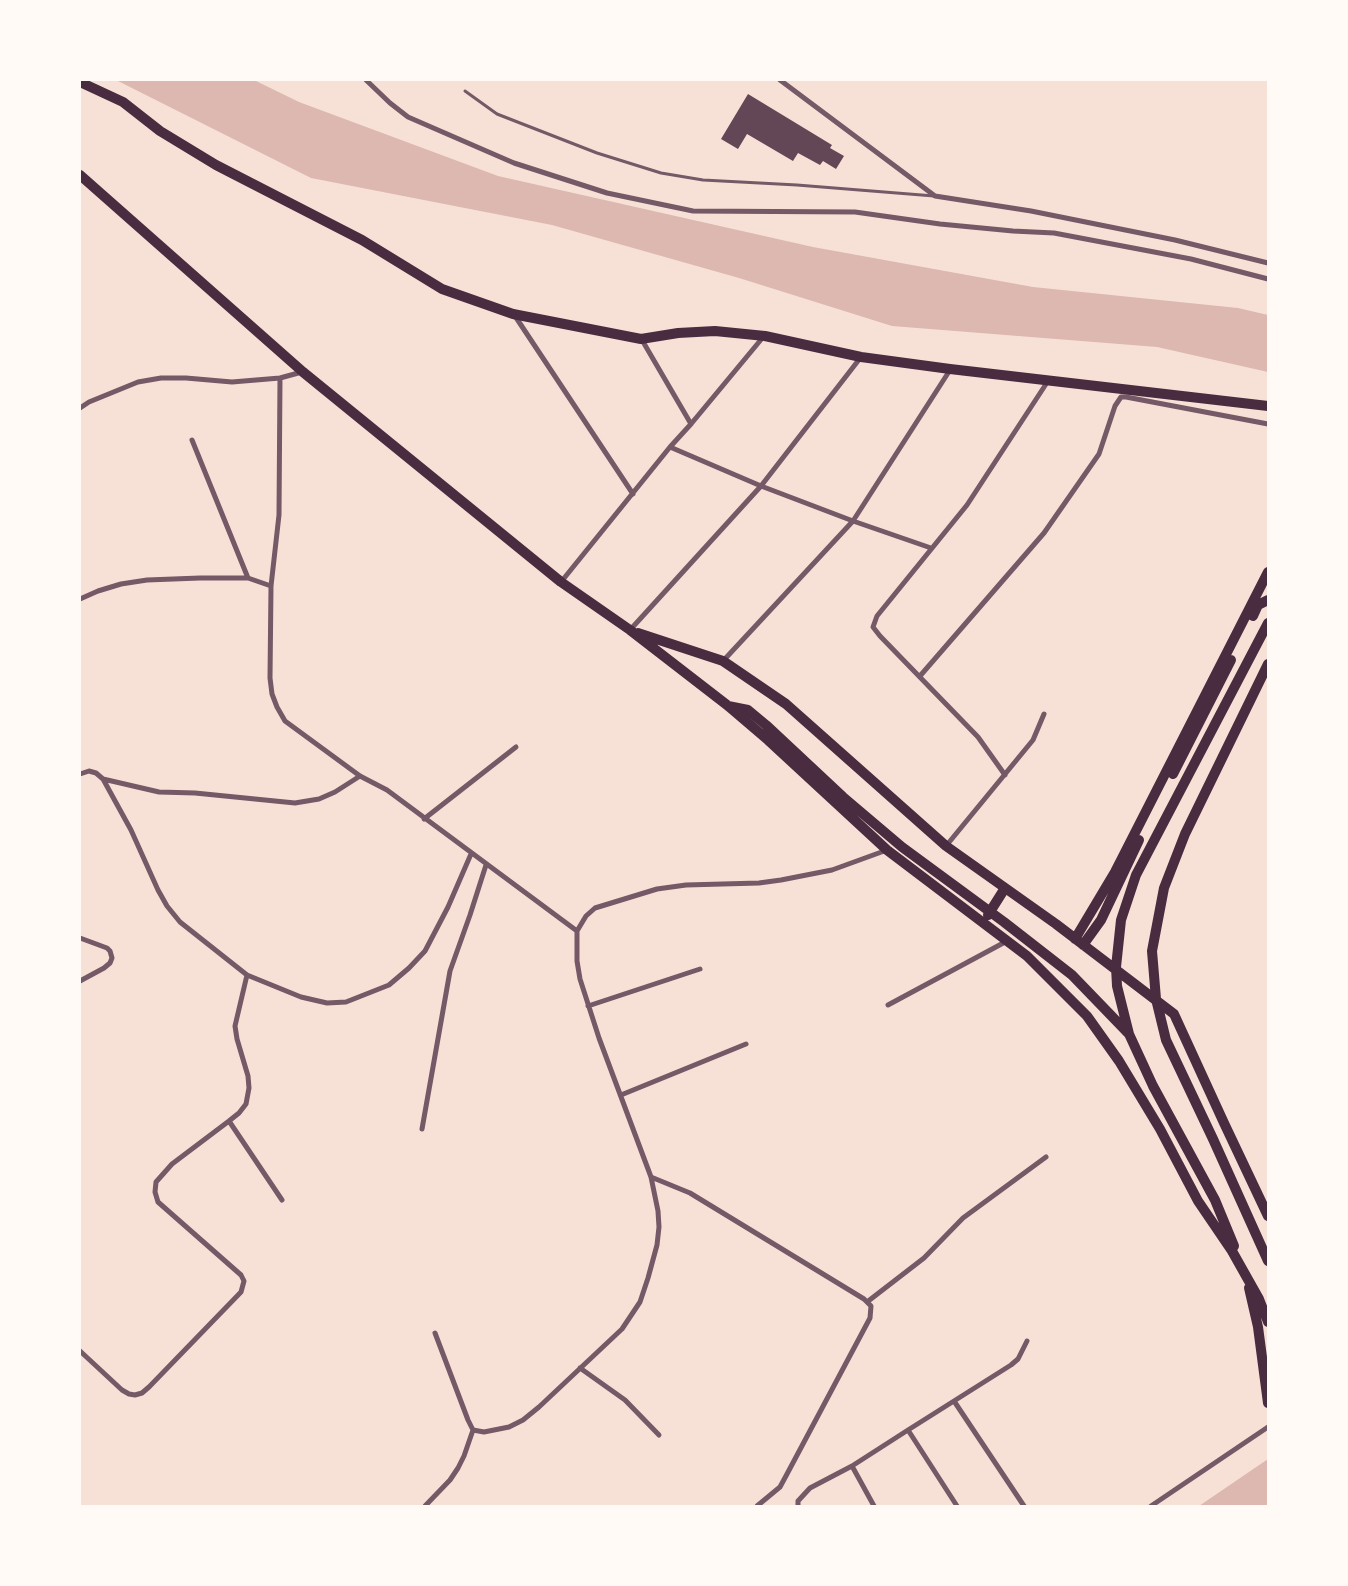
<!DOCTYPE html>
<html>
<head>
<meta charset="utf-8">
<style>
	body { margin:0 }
	#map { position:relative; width:1348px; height:1586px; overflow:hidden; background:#f7e1d7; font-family:"Sofia Sans Condensed",sans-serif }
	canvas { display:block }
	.frame { position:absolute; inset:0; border:81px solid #fffaf5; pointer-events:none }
</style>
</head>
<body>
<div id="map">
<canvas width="1348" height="1586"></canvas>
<div class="frame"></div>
</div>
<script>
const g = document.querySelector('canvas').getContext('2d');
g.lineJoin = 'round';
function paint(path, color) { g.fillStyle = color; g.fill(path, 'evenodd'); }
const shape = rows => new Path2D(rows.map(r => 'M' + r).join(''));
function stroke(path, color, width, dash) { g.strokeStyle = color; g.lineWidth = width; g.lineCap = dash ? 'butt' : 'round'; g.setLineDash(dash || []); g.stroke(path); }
const water = shape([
	[116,80,254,80,299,102,498,176,813,247,1033,287,1238,308,1268,315,1268,372,1157,347,892,326,739,278,552,225,311,178],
	[1268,1459,1268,1506,1199,1506]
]);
const building = shape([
	[748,94,832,145,830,148,844,156,836,169,823,161,820,165,798,153,793,161,747,134,738,149,721,139]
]);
const service = shape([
	[465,91,497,114,597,153,661,173,703,180,797,185,934,196]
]);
const minor = shape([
	[366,80,390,103,408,117,514,163,607,193,693,211,855,212,940,224,1013,231,1054,233,1191,259,1268,279],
	[780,80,935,196,1031,211,1175,240,1268,263],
	[515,316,633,494],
	[642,340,691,424],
	[280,378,279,515,271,586,270,678,272,694,277,707,285,721,360,776,387,790,577,931],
	[80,408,89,402,138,382,161,378,186,378,232,382,280,378,302,372],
	[192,440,248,578],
	[670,447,761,486,853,521,931,548],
	[561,582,670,447,691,424,764,336],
	[80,599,98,591,121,584,147,580,200,578,248,578,271,586],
	[630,630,761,486,861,357],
	[723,661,853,521,950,370],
	[920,676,1044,533,1099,454,1115,406,1121,397,1126,397,1268,424],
	[80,774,89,771,96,773,103,779,131,830,158,890,167,906,180,922,247,975,301,997,327,1003,346,1002,389,985,409,968,425,951,448,907,471,854],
	[1005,775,978,737,880,636,873,627,877,616,967,505,1048,381],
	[103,779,159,792,195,793,295,803,319,799,335,792,360,776],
	[424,819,516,747],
	[946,846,1033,740,1044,714],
	[80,938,107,948,110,951,112,958,110,963,104,968,80,981],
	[888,1005,1007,941],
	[588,1006,700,969],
	[621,1095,746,1044],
	[229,1121,282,1200],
	[422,1129,450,971,470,915,486,865],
	[651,1177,690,1193,864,1299,871,1306,870,1318,787,1474,780,1487,757,1506],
	[867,1302,924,1258,963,1218,1046,1157],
	[435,1333,468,1420,473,1430,484,1432,509,1427,523,1420,539,1407,622,1329,640,1302,648,1278,657,1245,659,1227,658,1211,651,1177,599,1038,580,979,577,961,577,931,586,916,595,908,657,889,686,885,759,883,781,880,832,870,887,850],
	[80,1351,122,1390,129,1394,135,1395,142,1393,149,1387,241,1292,244,1281,241,1275,158,1202,155,1192,156,1182,172,1164,229,1121,239,1113,246,1104,249,1088,248,1076,237,1039,235,1026,247,975],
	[580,1368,625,1400,659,1435],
	[954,1401,1024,1506],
	[908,1430,1011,1365,1018,1359,1027,1341],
	[852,1466,874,1506],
	[425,1506,450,1480,458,1468,464,1456,473,1430],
	[798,1506,798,1501,810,1488,852,1466,908,1430,957,1506],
	[1151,1506,1268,1427]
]);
const primary = shape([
	[80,82,123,102,160,131,216,165,362,240,442,289,513,314,641,339,678,333,715,331,765,336,861,357,950,369,1268,406],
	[80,175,303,372,561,582,630,630,727,705,768,740,887,850,1027,956,1087,1016,1119,1061,1160,1129,1198,1201,1232,1251,1259,1299,1268,1322],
	[1253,616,1258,605,1268,600],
	[638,633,723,661,786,704,946,846,1056,924,1174,1014,1224,1123,1268,1216],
	[1268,664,1185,834,1164,888,1152,951,1156,999,1166,1040,1213,1139,1268,1261],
	[728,706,748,710,766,725,843,797,902,847,1004,922,1072,975,1128,1033],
	[1173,774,1231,660],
	[988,915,1005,888],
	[1075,939,1115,872,1268,572],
	[1083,945,1101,920,1139,840],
	[1234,1246,1215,1200,1153,1086,1129,1034,1117,986,1116,967,1121,920,1136,875,1268,623],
	[1249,1288,1258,1327,1268,1403]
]);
paint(water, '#dcb8b0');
paint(building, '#644757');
stroke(service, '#755966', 3);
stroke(minor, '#755966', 5);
stroke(primary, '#4a2c40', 10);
</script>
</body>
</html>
